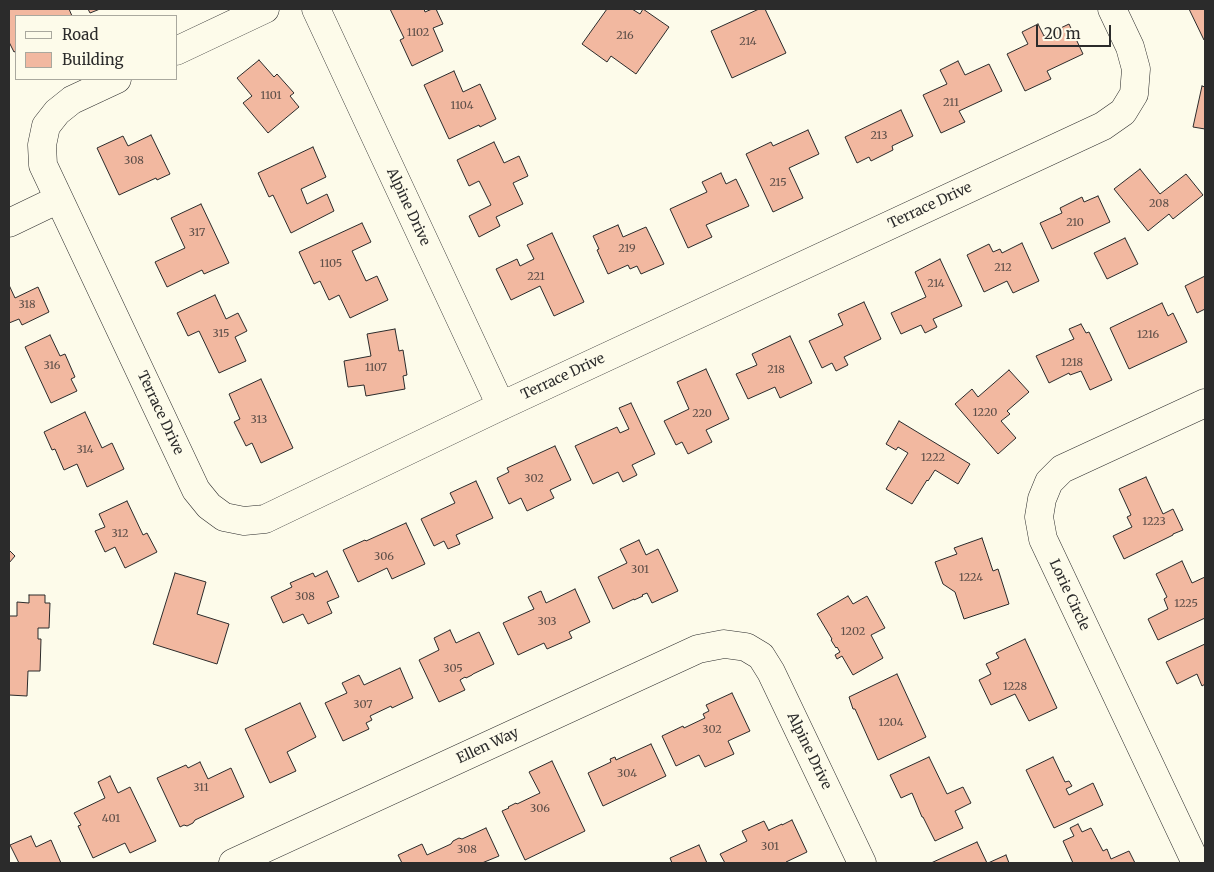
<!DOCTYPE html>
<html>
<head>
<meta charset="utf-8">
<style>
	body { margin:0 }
	#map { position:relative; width:1214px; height:872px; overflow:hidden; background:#fdfbea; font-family:Merriweather,serif }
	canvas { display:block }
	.frame { position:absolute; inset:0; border:10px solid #2b2b2b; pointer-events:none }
	.legend { position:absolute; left:15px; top:15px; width:162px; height:65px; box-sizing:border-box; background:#fdfbea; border:1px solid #a9a89e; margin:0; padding:6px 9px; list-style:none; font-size:15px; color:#2b2b2b }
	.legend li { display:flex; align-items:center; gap:10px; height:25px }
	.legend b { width:25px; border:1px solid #a9a89e }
	.scale { position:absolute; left:1036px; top:25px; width:75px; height:22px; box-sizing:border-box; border:2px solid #2b2b2b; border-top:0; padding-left:6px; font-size:15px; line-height:18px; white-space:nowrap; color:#2b2b2b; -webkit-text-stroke:4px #fdfbea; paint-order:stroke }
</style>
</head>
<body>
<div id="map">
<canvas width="1214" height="872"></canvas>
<div class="frame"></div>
<ul class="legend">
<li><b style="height:6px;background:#fdfbea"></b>Road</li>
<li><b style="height:14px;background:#f2b8a0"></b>Building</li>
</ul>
<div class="scale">20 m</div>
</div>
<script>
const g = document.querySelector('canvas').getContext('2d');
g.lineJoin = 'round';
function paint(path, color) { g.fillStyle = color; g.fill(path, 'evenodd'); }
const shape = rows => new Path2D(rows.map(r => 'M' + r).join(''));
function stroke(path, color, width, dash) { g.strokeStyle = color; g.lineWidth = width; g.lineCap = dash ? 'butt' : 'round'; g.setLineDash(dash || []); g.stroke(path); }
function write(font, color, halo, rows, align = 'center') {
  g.font = font + ' Merriweather,serif'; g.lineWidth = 4; g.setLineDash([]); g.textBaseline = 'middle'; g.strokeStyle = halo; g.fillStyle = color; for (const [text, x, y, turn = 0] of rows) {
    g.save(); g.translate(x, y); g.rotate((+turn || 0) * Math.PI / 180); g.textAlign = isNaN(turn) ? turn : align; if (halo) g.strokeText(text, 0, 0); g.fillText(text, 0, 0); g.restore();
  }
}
const building = shape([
	[10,9,69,9,72,16,16,16,16,51,14,52,9,42,9,10,10,9],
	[88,9,100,9,90,13,88,9],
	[390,9,424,9,425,12,432,9,436,9,443,24,433,28,443,51,412,66,400,40,404,38,390,9],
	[607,9,632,9,640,14,643,9,669,27,636,74,611,56,607,62,582,44,607,9],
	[759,9,765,9,786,53,732,78,711,31,759,9],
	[1189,9,1205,9,1205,39,1204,40,1189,9],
	[1038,24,1044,36,1069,24,1083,54,1047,71,1051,79,1025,91,1007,54,1028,44,1022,32,1038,24],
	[259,60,274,77,277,74,294,93,290,96,299,107,268,133,243,103,252,96,237,78,259,60],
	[958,61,965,75,989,64,1002,91,959,111,965,122,941,133,923,95,947,84,940,70,958,61],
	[454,71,463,92,480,84,496,119,480,127,479,125,449,139,424,85,454,71],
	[1202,86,1205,87,1205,129,1193,127,1202,86],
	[901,110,913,136,892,146,893,150,871,161,869,157,857,163,845,137,901,110],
	[808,130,819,154,789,168,803,198,773,212,746,154,771,142,773,146,808,130],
	[151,135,170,174,157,180,156,178,119,195,97,148,123,136,128,146,151,135],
	[494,142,504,163,519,156,528,176,513,183,523,204,496,217,500,226,479,237,469,216,491,205,479,181,469,186,457,160,494,142],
	[313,147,326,177,301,189,307,204,327,194,334,211,291,233,273,195,269,197,258,173,313,147],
	[1140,169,1160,194,1186,174,1203,195,1173,219,1169,214,1148,231,1114,189,1140,169],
	[721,173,726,184,736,179,749,206,706,225,712,237,688,248,670,209,707,192,702,182,721,173],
	[1098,196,1110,222,1052,249,1040,223,1062,213,1060,208,1082,197,1084,202,1098,196],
	[201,204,229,263,204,274,202,270,167,287,155,262,185,248,171,218,201,204],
	[362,223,371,242,352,251,366,281,377,276,388,300,350,318,339,295,329,300,320,281,314,284,299,252,362,223],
	[618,225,623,237,646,227,664,264,641,274,637,266,630,269,628,265,608,274,597,250,599,249,593,236,618,225],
	[552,233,584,302,554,316,540,286,511,300,496,269,517,259,520,266,534,259,527,245,552,233],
	[1125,238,1138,264,1107,279,1094,253,1125,238],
	[1022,243,1039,281,1013,293,1007,281,984,292,967,255,989,244,993,252,1000,249,1002,253,1022,243],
	[940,259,962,306,933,319,937,327,925,333,921,325,901,334,891,313,926,297,915,272,940,259],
	[1205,276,1205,309,1197,313,1185,286,1205,276],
	[9,285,15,298,38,287,49,312,22,325,19,319,9,323,9,285],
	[215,295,226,319,238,313,247,331,235,337,246,361,219,373,199,331,188,336,177,313,215,295],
	[864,302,881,339,844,357,848,365,836,371,832,363,822,368,809,341,843,325,838,314,864,302],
	[1162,303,1168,316,1173,313,1187,342,1129,369,1110,328,1162,303],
	[1081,324,1086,333,1089,332,1112,380,1090,390,1081,371,1070,375,1069,373,1049,383,1036,356,1074,339,1069,329,1081,324],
	[395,329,399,351,403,350,407,375,403,376,405,389,366,396,364,385,348,387,344,361,371,356,367,334,395,329],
	[50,335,60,356,65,354,75,377,71,379,77,391,51,403,25,347,50,335],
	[790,336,812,383,780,398,775,387,748,399,736,374,757,365,752,354,790,336],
	[706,369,729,419,706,430,712,442,688,454,682,442,676,445,664,421,689,409,677,382,706,369],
	[1009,370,1029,392,1007,411,1010,414,1001,421,1016,438,998,454,955,404,972,389,978,397,1009,370],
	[261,379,293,448,261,463,252,443,246,446,234,422,240,419,229,394,261,379],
	[631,403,655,454,632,465,637,475,623,482,618,472,593,484,575,446,617,427,620,433,629,429,619,408,631,403],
	[85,412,102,448,112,443,124,469,87,487,77,464,64,470,55,449,52,450,44,432,85,412],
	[899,421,970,464,958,484,935,470,928,481,927,480,912,504,886,489,908,453,898,447,896,450,886,444,899,421],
	[555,446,571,480,550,490,554,498,527,511,521,498,509,504,497,478,509,472,507,468,555,446],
	[1146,477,1163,514,1173,509,1183,530,1173,534,1173,535,1124,559,1113,536,1132,527,1127,517,1131,515,1119,489,1146,477],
	[476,481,493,518,456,535,460,544,448,549,444,541,434,546,421,519,455,503,450,493,476,481],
	[127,501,143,535,147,533,157,552,125,568,115,547,105,552,95,531,105,527,99,514,127,501],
	[406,523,425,564,392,579,387,568,358,582,343,550,365,540,366,541,406,523],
	[982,538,993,571,998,569,1009,604,964,619,955,592,943,584,935,562,957,554,954,548,982,538],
	[639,540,646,555,658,549,678,591,652,603,647,593,642,595,643,596,634,600,634,599,613,609,598,577,627,563,620,549,639,540],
	[9,550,15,556,9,563,9,550],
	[1182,561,1192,583,1205,577,1205,618,1158,640,1148,619,1168,609,1164,599,1167,597,1156,574,1182,561],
	[327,571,339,597,327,602,332,613,308,624,303,614,283,623,271,597,292,587,290,583,313,573,315,577,327,571],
	[175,573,206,582,197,614,229,624,217,664,153,644,175,573],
	[575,589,590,622,569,632,572,638,547,649,544,643,518,655,503,623,534,609,528,597,541,591,546,603,575,589],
	[29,595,45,595,45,603,50,603,49,628,38,628,38,639,41,639,40,671,28,671,27,696,9,695,9,616,17,616,17,602,29,603,29,595],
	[848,596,853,604,867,596,885,628,871,635,883,658,853,675,842,656,837,659,835,655,840,652,837,647,836,648,831,640,832,639,817,614,848,596],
	[450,630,456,643,479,632,494,664,473,674,472,675,466,678,465,677,460,680,465,690,439,702,419,660,439,650,434,638,450,630],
	[1025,639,1057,708,1029,721,1015,694,991,705,979,680,991,674,986,664,999,658,996,653,1025,639],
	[1205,644,1205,684,1202,686,1197,674,1177,684,1166,662,1205,644],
	[400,668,413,698,392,708,391,706,370,716,372,720,366,723,369,729,343,741,325,703,347,693,342,683,359,675,364,685,400,668],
	[897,674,926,737,878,760,855,709,853,709,849,697,897,674],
	[732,693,750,731,728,741,734,754,705,767,699,755,676,766,662,736,683,726,684,728,705,718,703,714,709,711,706,705,732,693],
	[300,703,316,737,287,752,296,771,270,783,245,729,300,703],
	[651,744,666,776,603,806,588,773,611,762,610,759,615,757,616,760,651,744],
	[929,757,947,794,963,787,971,803,955,811,963,828,935,841,923,817,922,817,912,793,901,798,890,775,929,757],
	[1053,757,1065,782,1069,781,1072,786,1066,789,1069,795,1093,783,1103,805,1054,828,1026,770,1053,757],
	[552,761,585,831,525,860,502,811,509,808,508,807,516,803,517,804,540,793,529,772,552,761],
	[200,762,208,779,231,768,244,797,195,820,193,823,187,826,184,825,180,827,157,778,186,765,188,768,200,762],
	[110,776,118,793,130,787,156,841,130,853,125,843,93,858,78,826,81,825,74,813,105,798,98,782,110,776],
	[792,820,807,852,786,862,786,863,725,863,720,854,747,841,742,831,764,821,769,831,769,830,782,824,782,825,792,820],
	[1078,824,1082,832,1091,828,1103,851,1107,849,1111,859,1129,851,1135,863,1073,863,1063,841,1074,836,1070,828,1078,824],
	[486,828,499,856,482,863,402,863,398,855,422,844,427,855,451,844,453,841,459,838,462,839,486,828],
	[31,836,36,847,51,840,61,863,19,863,10,845,31,836],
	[977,842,987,863,931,863,977,842],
	[699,845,707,863,672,863,670,858,699,845],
	[1006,855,1009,863,988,863,1006,855]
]);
const minor = shape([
	[316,9,501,406],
	[176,51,265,9],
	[117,79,72,100,57,112,46,126,42,145,43,165,196,490,209,506,224,517,244,521,265,519,501,406,1103,126,1123,112,1134,94,1136,69,1130,47,1112,9],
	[9,223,59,199],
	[233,863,698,649,724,644,746,647,761,656,771,672,862,863],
	[1196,863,1043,539,1039,517,1042,499,1049,482,1062,469,1205,403]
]);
const numberNames = [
	["1102",418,33],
	["216",625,36],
	["214",748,42],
	["1101",271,96],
	["211",951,103],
	["1104",462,106],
	["213",879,136],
	["308",134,161],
	["215",778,183],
	["208",1159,204],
	["210",1075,223],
	["317",197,233],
	["219",627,249],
	["1105",331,264],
	["212",1003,268],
	["221",536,277],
	["214",936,284],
	["318",27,305],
	["315",221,334],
	["1216",1148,335],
	["1218",1072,363],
	["316",52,366],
	["1107",376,368],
	["218",776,370],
	["1220",985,413],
	["220",702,414],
	["313",259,420],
	["314",85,450],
	["1222",933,458],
	["302",534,479],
	["1223",1154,522],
	["312",120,534],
	["306",384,557],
	["301",640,570],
	["1224",971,578],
	["308",305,597],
	["1225",1186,604],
	["303",547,622],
	["1202",853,632],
	["305",453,669],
	["1228",1015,687],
	["307",363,705],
	["1204",891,723],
	["302",712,730],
	["304",627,774],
	["311",201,788],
	["306",540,809],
	["401",111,819],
	["301",770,847],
	["308",467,850]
];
const streetNames = [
	["Terrace Drive",930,206,-25],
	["Alpine Drive",408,207,65],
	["Terrace Drive",563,377,-25],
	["Terrace Drive",160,413,65],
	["Lorie Circle",1069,595,65],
	["Ellen Way",488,746,-25],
	["Alpine Drive",809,751,64]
];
paint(building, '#f2b8a0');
stroke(building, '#2b2b2b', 1);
stroke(minor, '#2b2b2b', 29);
stroke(minor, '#fdfbea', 28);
write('11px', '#5d4e48', null, numberNames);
write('14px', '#2b2b2b', '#fdfbea', streetNames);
</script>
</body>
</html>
